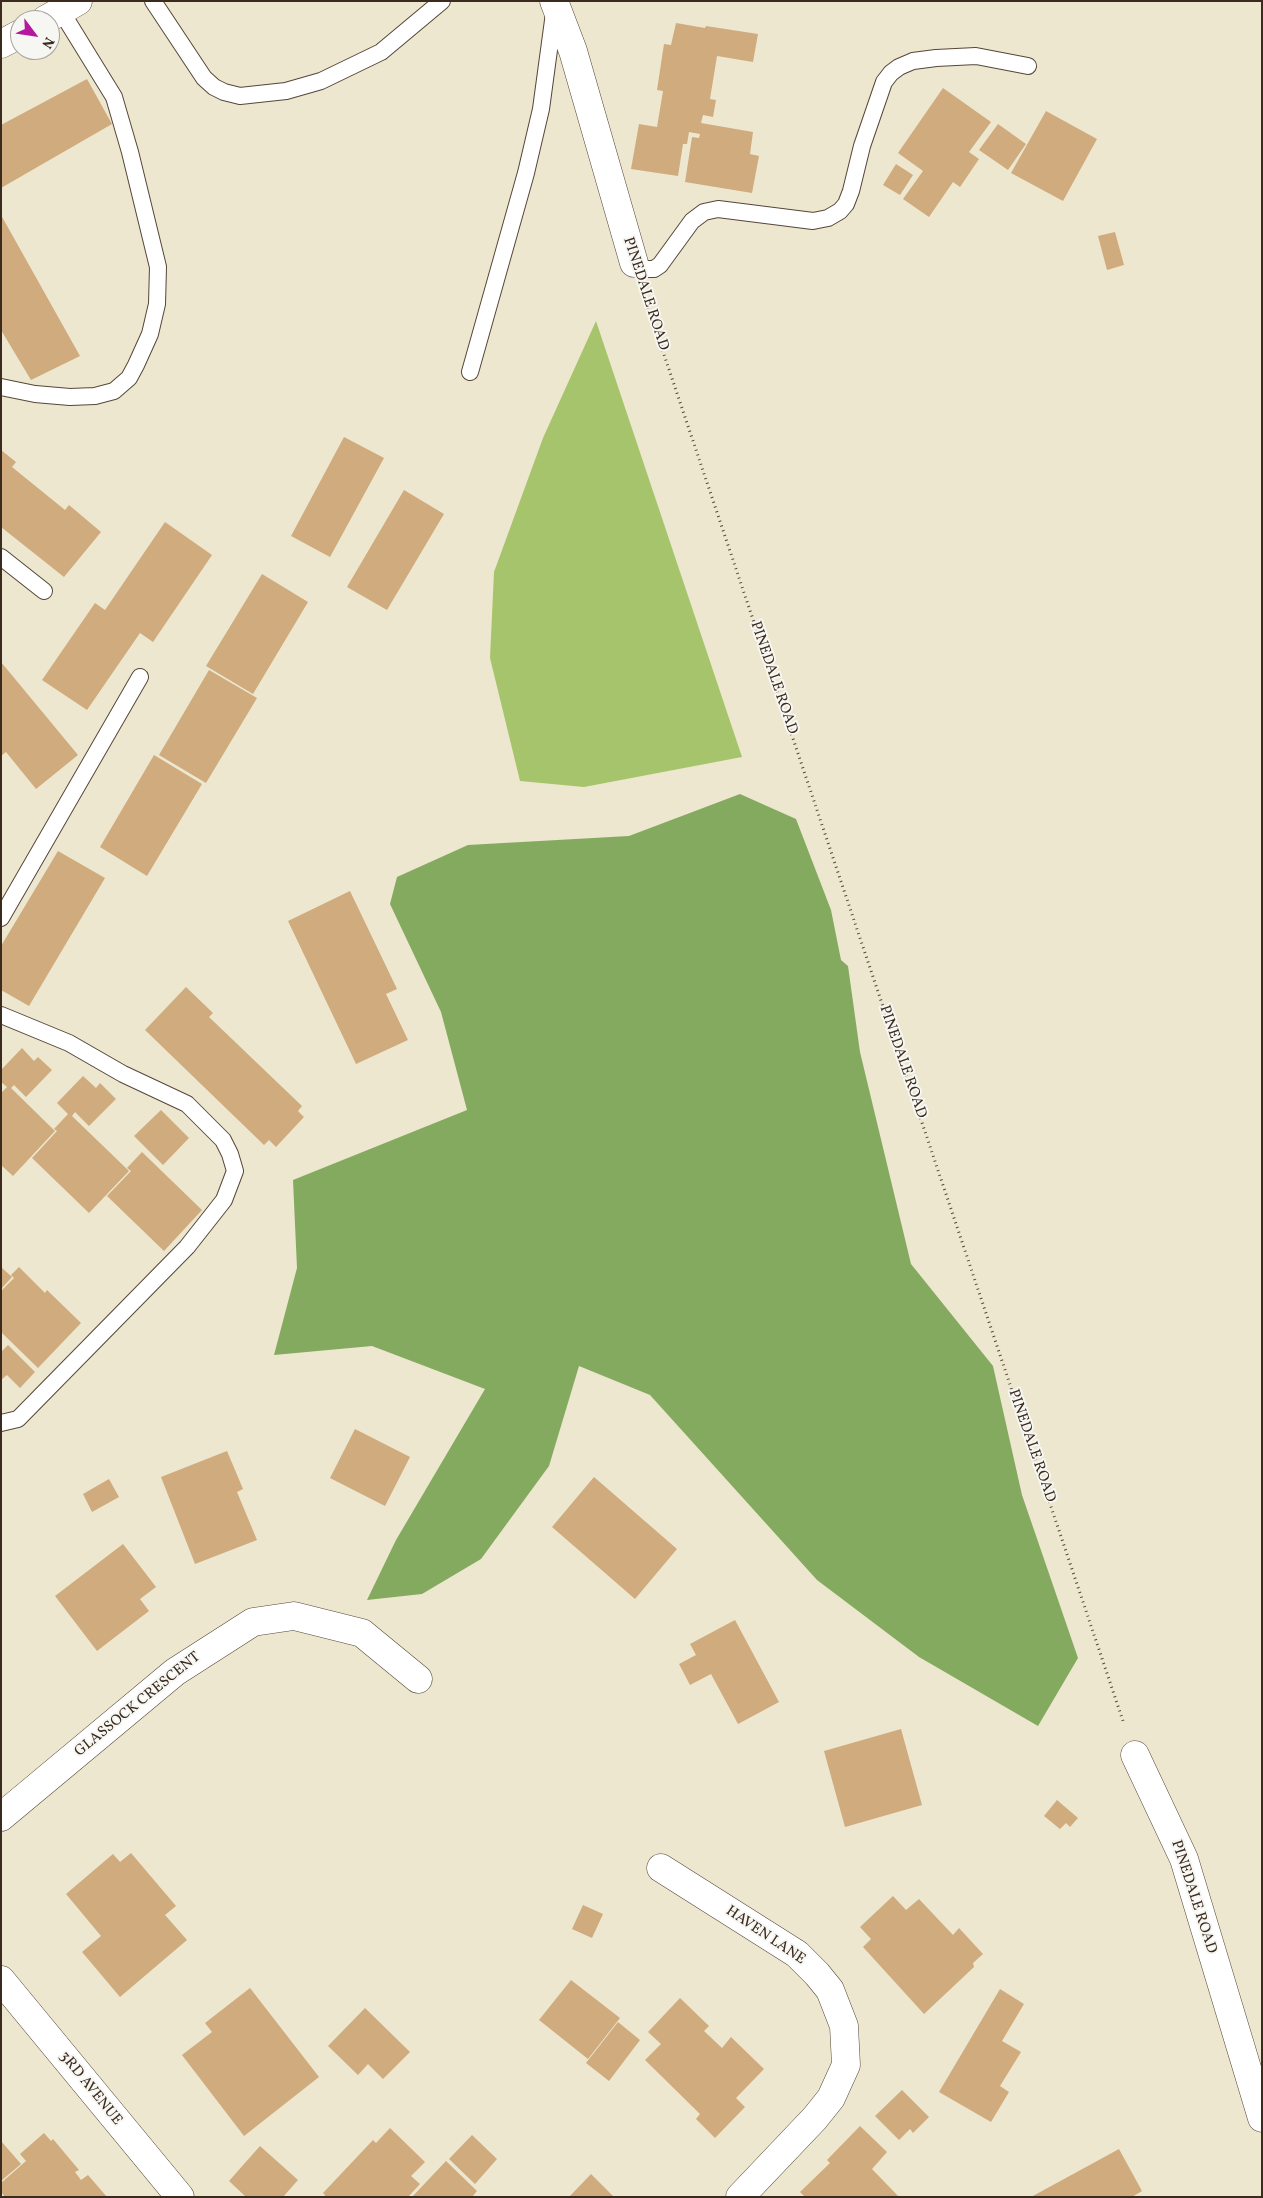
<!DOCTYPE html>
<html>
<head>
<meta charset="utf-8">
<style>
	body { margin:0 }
	#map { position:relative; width:1263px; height:2198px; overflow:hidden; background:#ede7cf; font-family:Vollkorn,serif }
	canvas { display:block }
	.frame { position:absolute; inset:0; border:2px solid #3b2a1e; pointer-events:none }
	.north { position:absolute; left:10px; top:10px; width:50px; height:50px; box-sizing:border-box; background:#f6f6f2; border:1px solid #aba49d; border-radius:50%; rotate:121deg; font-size:14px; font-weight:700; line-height:20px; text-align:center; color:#3b2a1e }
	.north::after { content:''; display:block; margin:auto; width:18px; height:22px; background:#b5179e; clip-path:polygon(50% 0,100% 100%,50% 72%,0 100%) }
</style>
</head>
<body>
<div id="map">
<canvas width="1263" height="2198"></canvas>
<div class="frame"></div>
<div class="north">N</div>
</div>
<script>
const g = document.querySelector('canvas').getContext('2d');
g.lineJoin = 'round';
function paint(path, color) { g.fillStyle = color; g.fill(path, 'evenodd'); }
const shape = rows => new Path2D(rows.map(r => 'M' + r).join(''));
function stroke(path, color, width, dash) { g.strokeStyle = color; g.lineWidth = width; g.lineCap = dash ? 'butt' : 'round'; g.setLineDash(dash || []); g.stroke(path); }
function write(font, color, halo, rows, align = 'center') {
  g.font = font + ' Vollkorn,serif'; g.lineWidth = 4; g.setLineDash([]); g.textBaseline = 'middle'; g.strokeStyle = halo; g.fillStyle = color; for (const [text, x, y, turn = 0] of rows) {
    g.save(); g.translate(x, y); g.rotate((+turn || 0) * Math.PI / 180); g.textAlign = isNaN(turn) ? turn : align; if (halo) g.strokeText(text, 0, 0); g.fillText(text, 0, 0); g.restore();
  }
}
const green = shape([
	[596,321,742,757,584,787,520,781,490,658,494,572,543,438]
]);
const forest = shape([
	[740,794,796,819,831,910,841,960,848,966,860,1052,911,1264,993,1366,1022,1495,1078,1658,1038,1726,919,1657,817,1580,650,1395,579,1366,549,1466,481,1559,422,1594,367,1600,396,1540,485,1389,372,1346,274,1355,297,1268,293,1180,467,1110,441,1012,390,904,397,877,468,845,629,836]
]);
const building = shape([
	[676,23,705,28,706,26,758,34,753,62,717,56,710,99,716,100,713,117,703,115,701,123,753,132,750,154,759,156,752,193,685,182,692,137,699,138,700,134,689,132,687,144,683,144,678,176,631,169,639,124,657,127,663,91,657,90,664,44,671,45],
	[87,79,112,124,1,188,1,125],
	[943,88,991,122,969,152,979,159,960,187,953,182,929,217,903,199,923,171,898,153],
	[1046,111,1097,139,1063,201,1011,173],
	[998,124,1026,144,1008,170,979,150],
	[896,164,913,175,900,195,883,185],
	[1,215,80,356,31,380,1,330],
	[1115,232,1124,265,1107,270,1098,236],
	[344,437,384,458,330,557,291,536],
	[1,450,16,462,12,467,65,510,69,505,101,532,64,577,1,527],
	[404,490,444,514,387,610,347,587],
	[165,522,212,555,153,642,140,633,87,710,42,680,95,603,105,610],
	[262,574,308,602,253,694,206,666],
	[1,662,78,755,36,789,6,752,1,756],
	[209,670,257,698,206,783,159,755],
	[154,755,202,784,147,876,100,847],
	[58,851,105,878,29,1006,1,990,1,946],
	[350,891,397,989,386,994,408,1040,356,1064,288,921],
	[186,987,213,1013,209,1017,302,1106,298,1111,304,1117,276,1147,269,1140,264,1145,145,1030],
	[22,1048,34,1061,38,1057,52,1070,26,1097,14,1085,11,1088,55,1131,13,1176,1,1165,1,1093,7,1087,1,1082,1,1070],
	[83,1076,96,1088,100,1083,116,1099,89,1126,75,1112,72,1116,129,1171,89,1213,32,1158,57,1131,54,1129,68,1114,57,1103],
	[161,1110,189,1138,163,1165,134,1136],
	[142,1152,202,1210,164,1251,107,1196,131,1171,127,1168],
	[1,1267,12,1277,1,1289],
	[19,1267,45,1293,47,1290,81,1323,38,1368,1,1332,1,1291,14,1278,11,1275],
	[8,1345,35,1372,20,1388,7,1375,1,1380,1,1352],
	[355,1429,410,1457,385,1506,330,1478],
	[227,1451,243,1489,237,1492,257,1540,195,1564,161,1477],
	[594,1477,677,1549,635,1599,552,1527],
	[109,1479,119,1497,92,1512,83,1494],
	[123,1544,156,1587,140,1599,149,1611,97,1651,55,1596],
	[735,1620,779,1702,738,1724,711,1674,690,1685,679,1664,696,1655,690,1644],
	[901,1729,922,1805,845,1827,824,1751],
	[1057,1800,1078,1818,1070,1827,1066,1823,1060,1829,1044,1816],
	[131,1853,176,1906,165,1915,187,1940,120,1997,82,1952,101,1936,66,1894,113,1854,120,1862],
	[893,1896,906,1910,919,1899,953,1935,959,1928,983,1954,973,1963,974,1967,924,2014,863,1947,871,1939,860,1927],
	[583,1905,603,1914,592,1938,572,1929],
	[571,1980,620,2018,588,2059,539,2020],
	[250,1988,319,2077,244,2136,182,2055,212,2032,205,2023],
	[1000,1989,1024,2004,1002,2041,1021,2052,1000,2086,1009,2092,991,2122,939,2092],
	[680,1998,709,2026,704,2031,722,2048,731,2037,764,2069,736,2098,745,2107,715,2138,696,2119,700,2114,645,2060,661,2044,648,2032],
	[365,2008,410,2052,383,2079,368,2064,358,2075,328,2046],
	[618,2022,640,2040,609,2081,586,2063],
	[902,2090,929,2117,913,2133,910,2129,899,2140,875,2116],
	[860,2126,887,2152,872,2169,899,2197,805,2197,800,2192,830,2163,827,2160],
	[390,2128,425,2162,411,2176,420,2184,408,2197,324,2197,325,2195,323,2193,373,2140,376,2143],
	[44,2133,51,2141,53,2139,79,2170,75,2172,81,2180,88,2175,107,2197,5,2197,1,2192,1,2183,26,2161,20,2154],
	[472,2135,497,2159,475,2184,449,2159],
	[1,2141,21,2164,1,2181],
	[260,2146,298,2180,283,2197,246,2197,229,2181],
	[1119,2149,1142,2191,1132,2197,1031,2197],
	[446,2161,477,2191,472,2197,412,2197],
	[591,2174,614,2197,569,2197]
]);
const path = shape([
	[645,298,1124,1724]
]);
const lane = shape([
	[153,1,204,78,214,87,224,92,240,96,286,91,321,81,381,52,442,1],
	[634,263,642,269,654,269,660,265,692,221,704,212,718,209,813,221,828,218,840,211,846,204,851,191,862,146,884,82,891,73,899,67,913,61,936,58,976,56,1028,66],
	[470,372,526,173,541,109,554,13],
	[1,387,35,394,70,397,95,396,114,391,129,378,136,365,150,334,157,304,158,267,130,152,114,97,61,11],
	[1,557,44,591],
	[1,918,140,677],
	[1,1015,69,1043,123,1074,187,1104,223,1140,230,1154,235,1171,224,1200,187,1247,18,1419,1,1423]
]);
const street = shape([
	[554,1,573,51,634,263],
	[45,20,78,1],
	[1,44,20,34],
	[1135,1755,1184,1859,1262,2118],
	[1,1817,175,1672,253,1622,294,1616,362,1633,418,1679],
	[661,1868,797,1954,817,1974,830,1990,844,2026,846,2065,831,2098,815,2118,740,2197],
	[1,1980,180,2197]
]);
const streetNames = [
	["PINEDALE ROAD",645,294,72],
	["PINEDALE ROAD",773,678,71],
	["PINEDALE ROAD",902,1062,71],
	["PINEDALE ROAD",1031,1446,71],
	["GLASSOCK CRESCENT",138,1705,-39],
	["PINEDALE ROAD",1193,1897,72],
	["HAVEN LANE",765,1936,34],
	["3RD AVENUE",90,2089,51]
];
paint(green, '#a6c46b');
paint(forest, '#84aa5f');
paint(building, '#cfab7e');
stroke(lane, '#564639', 18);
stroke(street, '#564639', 29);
stroke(path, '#564639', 3, [1, 4]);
stroke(lane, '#fff', 16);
stroke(street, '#fff', 28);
write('15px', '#3b2a1e', '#f6f6f2', streetNames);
</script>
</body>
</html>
